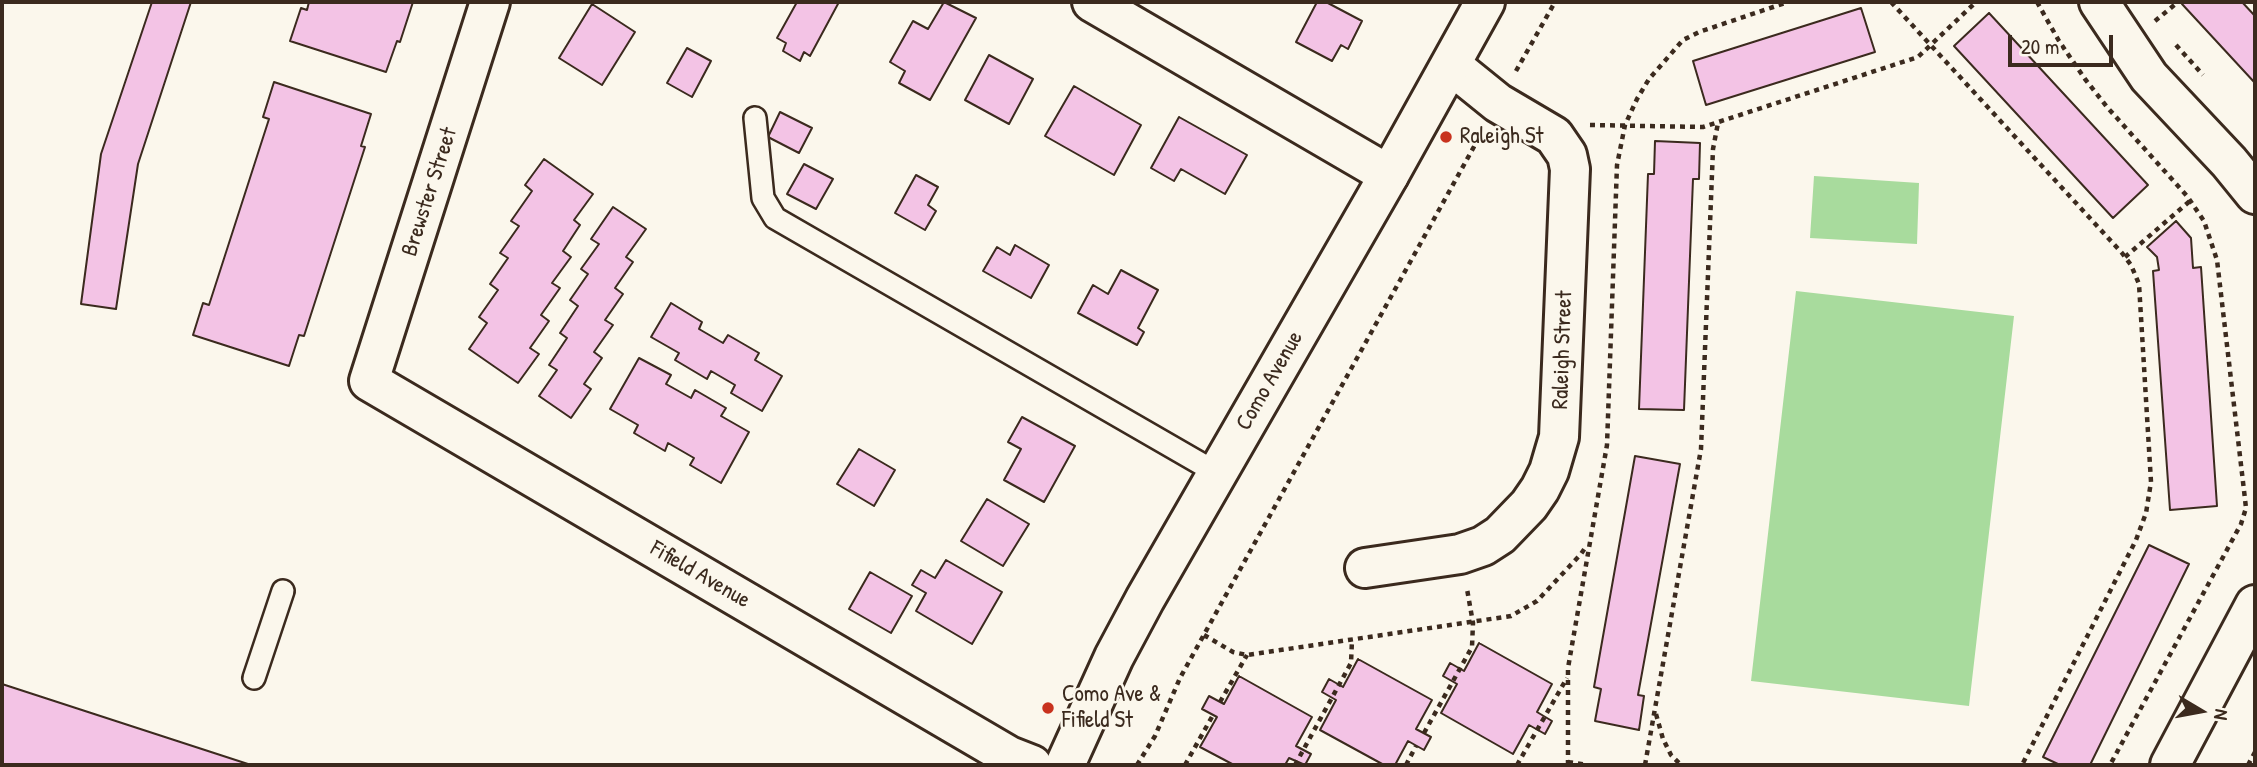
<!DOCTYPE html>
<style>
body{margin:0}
#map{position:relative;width:2257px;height:767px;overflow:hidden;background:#fbf7ec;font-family:"Patrick Hand",sans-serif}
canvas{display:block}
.frame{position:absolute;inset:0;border:4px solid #3b2a1e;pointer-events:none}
.north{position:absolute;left:2166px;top:676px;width:70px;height:70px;-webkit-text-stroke:5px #fbf7ec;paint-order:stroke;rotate:100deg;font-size:19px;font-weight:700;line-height:28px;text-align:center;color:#3b2a1e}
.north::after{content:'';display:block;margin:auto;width:24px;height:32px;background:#3b2a1e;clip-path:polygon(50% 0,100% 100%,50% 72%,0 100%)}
.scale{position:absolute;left:2008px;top:35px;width:105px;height:32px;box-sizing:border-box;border:4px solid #3b2a1e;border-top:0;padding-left:9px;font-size:21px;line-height:24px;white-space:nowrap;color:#3b2a1e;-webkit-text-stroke:5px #fbf7ec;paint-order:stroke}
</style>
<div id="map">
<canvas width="2257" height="767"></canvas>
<div class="frame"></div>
<div class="north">N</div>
<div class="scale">20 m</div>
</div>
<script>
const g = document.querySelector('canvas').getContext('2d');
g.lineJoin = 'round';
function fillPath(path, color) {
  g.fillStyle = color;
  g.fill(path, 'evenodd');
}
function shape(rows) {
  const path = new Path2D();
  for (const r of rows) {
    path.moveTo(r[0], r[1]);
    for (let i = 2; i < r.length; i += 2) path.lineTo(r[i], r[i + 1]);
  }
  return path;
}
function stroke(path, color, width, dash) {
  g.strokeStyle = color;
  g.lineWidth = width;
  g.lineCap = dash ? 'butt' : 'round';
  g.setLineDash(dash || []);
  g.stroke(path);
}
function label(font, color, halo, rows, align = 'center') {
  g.font = font + ' "Patrick Hand",sans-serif';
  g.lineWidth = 5;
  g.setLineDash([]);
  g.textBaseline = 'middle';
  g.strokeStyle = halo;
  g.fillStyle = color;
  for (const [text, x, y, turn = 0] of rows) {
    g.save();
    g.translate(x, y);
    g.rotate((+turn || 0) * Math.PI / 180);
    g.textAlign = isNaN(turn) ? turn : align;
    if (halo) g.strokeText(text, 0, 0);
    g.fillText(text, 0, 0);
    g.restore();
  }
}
fillPath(shape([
 [1814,176,1919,183,1917,244,1810,238],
 [1796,291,2014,316,1969,706,1751,681]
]), '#a8db9d');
const building = shape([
 [152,2,191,2,138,164,116,309,81,304,101,154,152,2],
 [309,2,413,2,400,42,397,41,386,72,290,41,301,8,307,10,309,2],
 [797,2,839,2,810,56,804,52,800,61,783,51,786,43,777,38,797,2],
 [944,2,976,18,930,100,899,83,905,71,890,62,913,21,928,29,944,2],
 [1317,2,1326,2,1362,21,1348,49,1341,45,1332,61,1296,42,1317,2],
 [2185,2,2242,2,2255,16,2255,83,2182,4,2185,2],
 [592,4,635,32,602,85,559,58,592,4],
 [1861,8,1875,52,1706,105,1693,61,1861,8],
 [1989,13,2148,185,2113,218,1954,46,1989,13],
 [687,48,711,61,692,97,667,83,687,48],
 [989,55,1033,79,1009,124,965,100,989,55],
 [274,82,371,114,361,146,365,147,304,336,299,335,289,366,193,335,203,303,209,305,269,119,263,117,274,82],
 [1074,86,1141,125,1114,175,1045,136,1074,86],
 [780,112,812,128,799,153,768,137,780,112],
 [1179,117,1247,155,1225,194,1181,169,1174,181,1151,168,1179,117],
 [1655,141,1700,143,1699,179,1693,179,1684,410,1639,409,1648,174,1654,174,1655,141],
 [544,159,593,194,574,220,580,225,563,251,571,257,552,283,560,288,541,315,549,321,530,348,539,354,518,383,469,349,487,323,479,317,498,290,490,284,508,258,500,253,519,226,511,221,532,191,525,185,544,159],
 [804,164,833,179,816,209,787,194,804,164],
 [916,175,938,187,928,205,936,211,925,230,895,213,916,175],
 [613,207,646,229,626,257,633,262,615,288,623,294,605,320,613,325,594,352,602,358,584,384,591,389,571,418,539,396,557,370,549,365,567,338,560,333,578,306,570,300,588,274,581,269,599,244,591,239,613,207],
 [2176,221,2191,238,2193,268,2201,267,2217,506,2170,510,2153,271,2159,270,2157,257,2147,247,2176,221],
 [1015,245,1049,265,1031,298,983,271,997,247,1010,255,1015,245],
 [1121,270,1158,290,1138,328,1144,332,1137,345,1078,313,1093,285,1108,294,1121,270],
 [671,303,702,322,699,329,723,343,728,335,759,353,755,360,782,376,762,411,731,393,735,385,711,371,707,379,675,360,679,353,651,337,671,303],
 [639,358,671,375,666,384,691,398,695,390,726,408,721,416,749,432,721,483,690,465,694,458,668,443,665,451,634,433,638,425,610,409,639,358],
 [1022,417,1075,446,1044,502,1004,480,1021,449,1008,442,1022,417],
 [859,449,895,470,874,506,837,484,859,449],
 [1635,456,1680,464,1638,695,1644,696,1639,730,1595,721,1601,689,1594,687,1635,456],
 [987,499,1029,524,1003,566,961,541,987,499],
 [2149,545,2189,564,2090,765,2060,765,2043,757,2149,545],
 [946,560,1002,592,972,644,916,611,926,593,912,585,921,570,935,578,946,560],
 [870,572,912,596,891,633,849,609,870,572],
 [1479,643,1552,684,1537,712,1552,721,1545,734,1529,725,1513,754,1441,713,1457,684,1443,676,1450,663,1464,671,1479,643],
 [1358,659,1432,700,1416,729,1431,737,1424,750,1408,741,1395,765,1384,765,1320,730,1336,700,1322,692,1329,679,1343,687,1358,659],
 [1239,676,1312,717,1296,746,1311,754,1305,765,1289,758,1285,765,1234,765,1200,747,1217,717,1202,709,1209,696,1224,704,1239,676],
 [2,684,251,765,2,765,2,684]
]);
fillPath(building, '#f3c3e5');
stroke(building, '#3b2a1e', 2);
const lane = shape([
 [755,118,763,198,775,218,1217,473],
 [254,678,283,591]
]);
const street = shape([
 [490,2,369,381,1009,756,1032,765],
 [1092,2,1389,175],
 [2099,2,2149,77,2229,162,2255,194],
 [1365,568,1460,554,1483,546,1500,535,1529,505,1540,489,1549,471,1559,437,1570,169,1567,155,1554,136,1498,103,1451,65],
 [2170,765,2255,605]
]);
const secondary = shape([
 [1065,765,1114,657,1145,599,1389,175,1485,2]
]);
stroke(lane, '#3b2a1e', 26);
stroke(street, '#3b2a1e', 44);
stroke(secondary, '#3b2a1e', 44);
stroke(shape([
 [1891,2,2122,253,2131,265,2139,284,2151,482,2146,513,2136,540,2022,765],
 [2037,2,2059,41,2085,79,2107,107,2187,196,2204,221,2217,260,2245,499,2246,508,2241,524,2110,765],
 [2155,21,2178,2],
 [2176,45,2203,75],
 [1516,71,1555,2],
 [1590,125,1703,127,1918,57,1976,2],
 [2125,257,2191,200],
 [1204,635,1233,652,1247,655,1511,616,1537,601,1581,554,1587,545],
 [1220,702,1247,655],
 [1656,714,1663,739,1671,755,1681,765],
 [1424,733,1472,647,1473,623,1467,589],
 [1568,762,1587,765],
 [1137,765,1155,736,1180,678,1481,134],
 [1185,765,1213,715],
 [1295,765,1351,663,1352,640],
 [1406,765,1416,746],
 [1517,765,1567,678],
 [1568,765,1568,668,1607,445,1617,165,1625,125,1637,99,1649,79,1683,40,1699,32,1788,2],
 [1645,765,1701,449,1713,149,1718,123],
 [2248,765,2255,752]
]), '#3b2a1e', 4.5, [5, 5]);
stroke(lane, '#fbf7ec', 21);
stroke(street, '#fbf7ec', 38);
stroke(secondary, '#fbf7ec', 38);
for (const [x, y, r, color] of [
 [1446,137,7,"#c8321e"],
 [1048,708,7,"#c8321e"]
]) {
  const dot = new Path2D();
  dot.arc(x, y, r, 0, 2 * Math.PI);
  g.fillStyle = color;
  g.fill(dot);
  stroke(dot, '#fbf7ec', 2.5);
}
label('23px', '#3b2a1e', '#fbf7ec', [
 ["Raleigh St",1460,137],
 ["Como Ave &",1062,695],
 ["Fifield St",1062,721]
], 'left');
label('23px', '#3b2a1e', '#fbf7ec', [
 ["Brewster Street",430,192,-72],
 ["Raleigh Street",1563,350,-88],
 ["Como Avenue",1270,381,-60],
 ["Fifield Avenue",700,575,30]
]);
</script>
